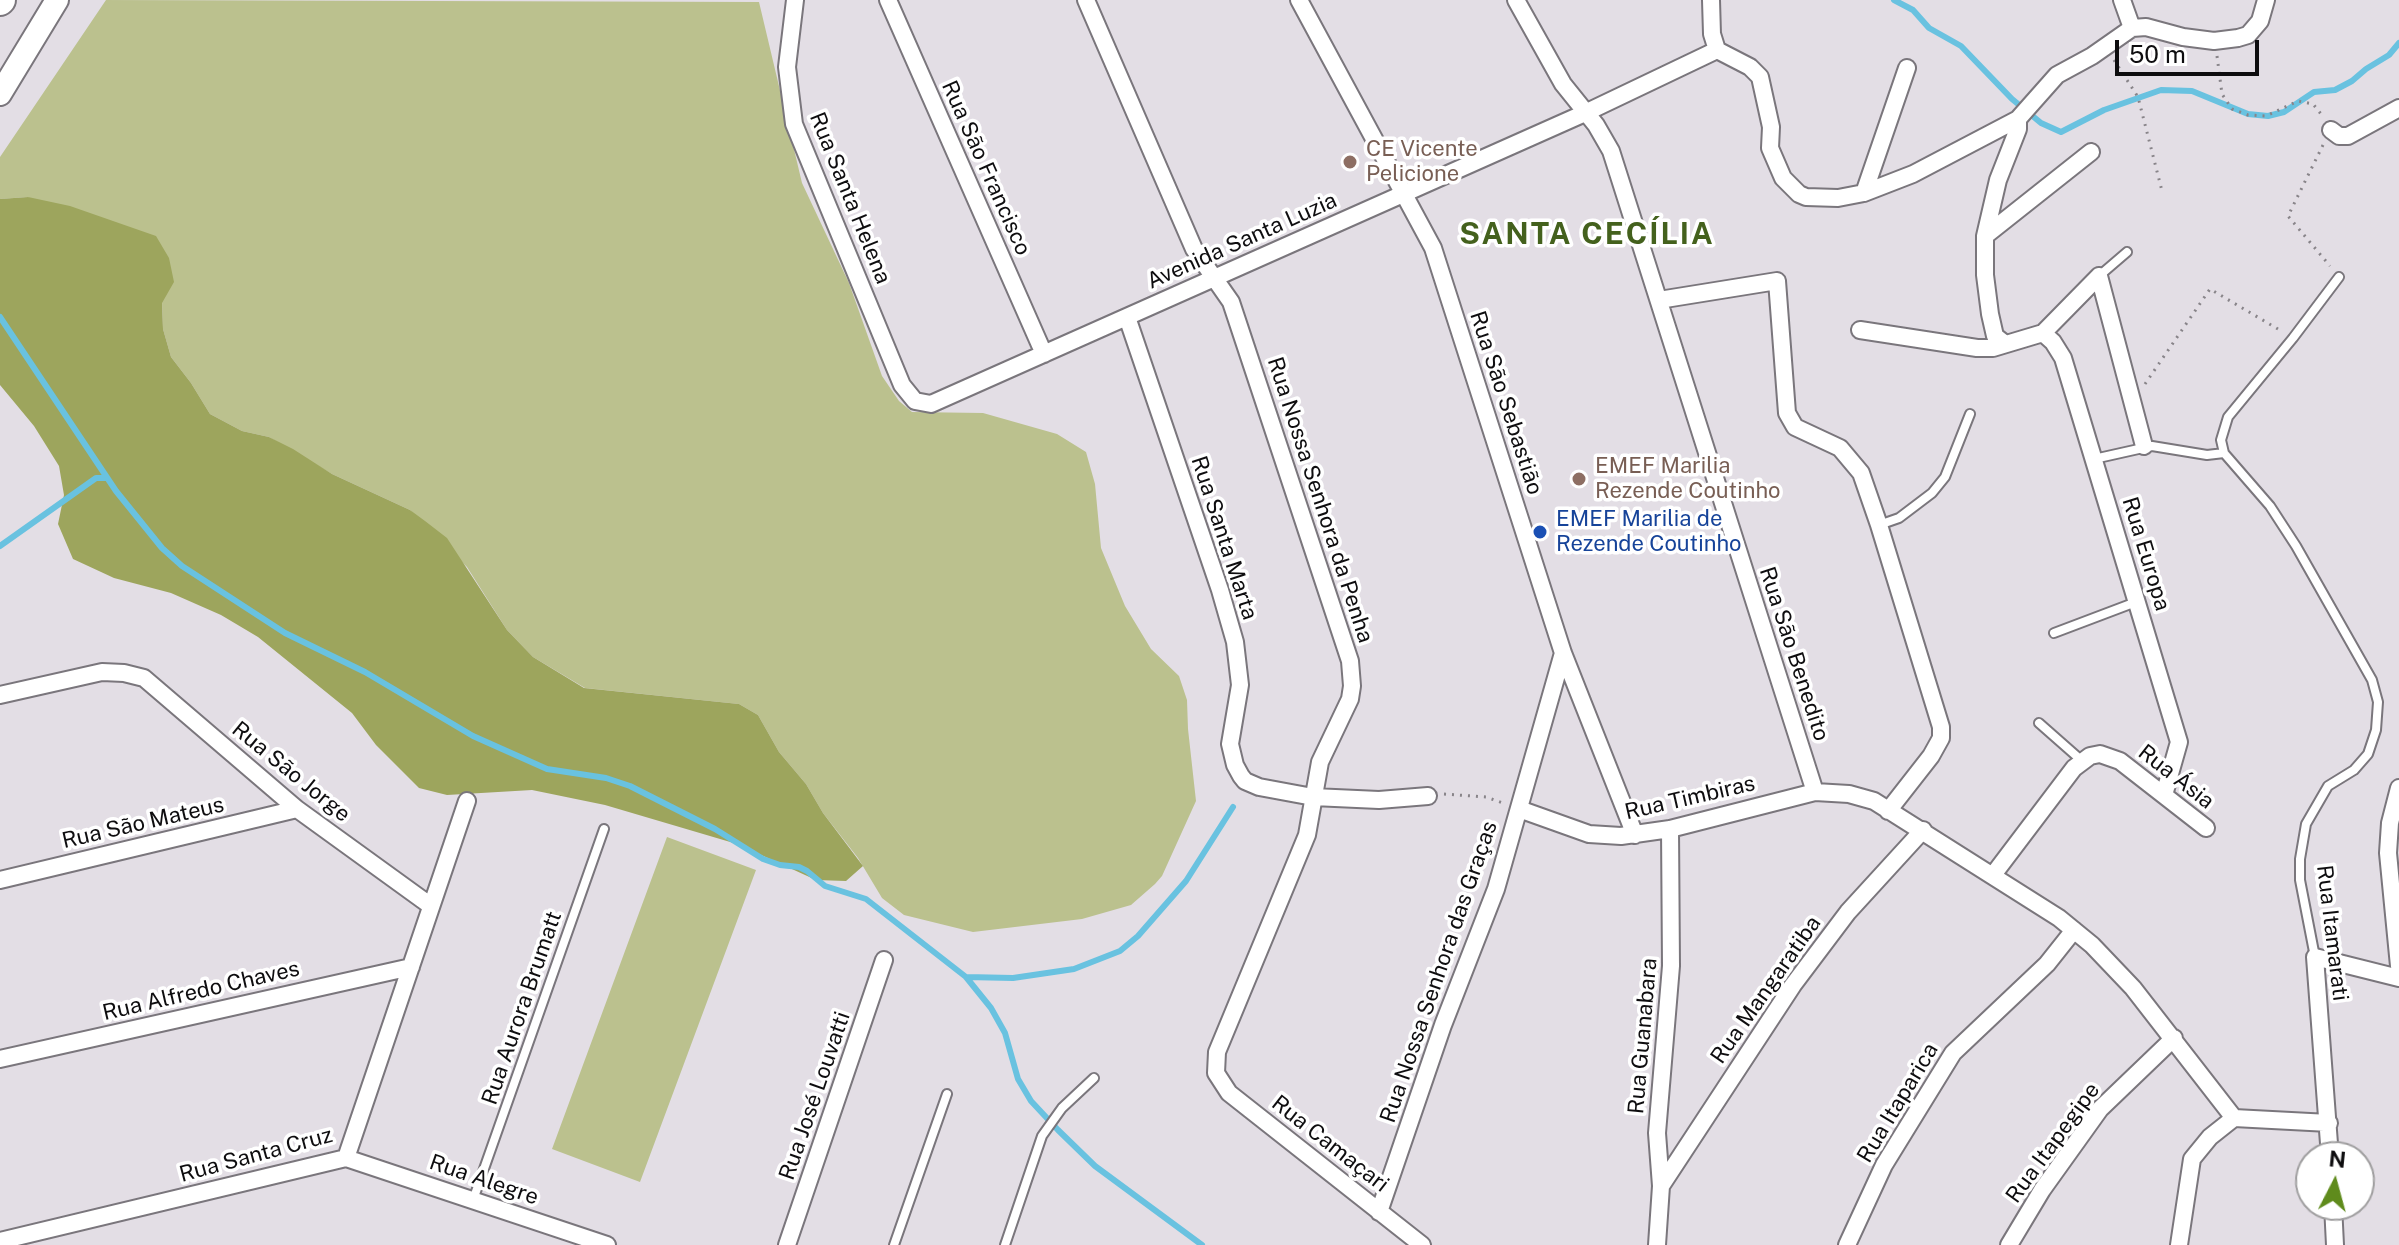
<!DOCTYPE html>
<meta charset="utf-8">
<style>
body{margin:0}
#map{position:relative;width:2399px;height:1245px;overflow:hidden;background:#e3dee5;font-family:"Public Sans",sans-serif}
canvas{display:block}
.north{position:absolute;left:2295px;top:1141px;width:80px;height:80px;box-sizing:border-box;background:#fff;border:2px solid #9f9e9f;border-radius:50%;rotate:6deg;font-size:22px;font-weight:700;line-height:32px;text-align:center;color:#0e0d0f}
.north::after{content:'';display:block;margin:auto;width:28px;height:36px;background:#5f8b1c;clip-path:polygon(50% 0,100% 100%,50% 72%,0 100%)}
.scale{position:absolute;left:2115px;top:40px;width:144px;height:36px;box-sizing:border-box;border:4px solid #0e0d0f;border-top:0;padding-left:10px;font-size:24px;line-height:28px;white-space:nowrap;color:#0e0d0f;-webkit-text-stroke:6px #fff;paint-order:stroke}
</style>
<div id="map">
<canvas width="2399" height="1245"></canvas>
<div class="north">N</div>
<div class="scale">50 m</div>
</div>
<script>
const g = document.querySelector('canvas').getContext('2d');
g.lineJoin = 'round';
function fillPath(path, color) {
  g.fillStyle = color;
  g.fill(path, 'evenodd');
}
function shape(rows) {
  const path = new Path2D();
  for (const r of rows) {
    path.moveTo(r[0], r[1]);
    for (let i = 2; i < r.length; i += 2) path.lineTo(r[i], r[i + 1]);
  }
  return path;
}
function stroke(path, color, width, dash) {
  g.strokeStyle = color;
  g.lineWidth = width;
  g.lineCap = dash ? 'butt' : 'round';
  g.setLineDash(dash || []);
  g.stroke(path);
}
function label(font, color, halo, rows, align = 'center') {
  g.font = font + ' "Public Sans",sans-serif';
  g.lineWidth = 7;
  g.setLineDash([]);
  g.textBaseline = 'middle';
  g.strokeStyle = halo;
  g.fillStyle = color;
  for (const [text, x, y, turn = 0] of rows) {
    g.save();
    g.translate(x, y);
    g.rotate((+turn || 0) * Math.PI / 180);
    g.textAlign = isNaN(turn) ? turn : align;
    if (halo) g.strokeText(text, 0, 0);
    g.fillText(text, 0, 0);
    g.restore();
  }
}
fillPath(shape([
 [106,0,759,2,802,183,849,283,882,376,899,401,912,412,983,413,1057,434,1086,452,1095,484,1101,548,1125,606,1151,649,1179,676,1187,700,1188,729,1196,801,1162,876,1155,884,1131,905,1082,919,973,932,904,915,882,898,858,858,823,813,806,784,779,752,758,715,739,704,585,688,533,657,507,630,467,567,410,510,332,474,269,437,242,431,210,414,191,383,171,357,163,329,162,302,28,197,0,199,0,157],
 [667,837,756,870,640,1182,552,1149]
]), '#bbc18e');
fillPath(shape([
 [28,197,70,206,156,236,169,258,174,282,162,303,163,329,171,357,191,383,210,414,242,431,269,437,293,449,332,474,410,510,425,521,447,538,507,630,533,657,584,688,739,704,758,715,779,752,806,784,823,813,863,866,846,881,816,880,737,844,605,805,532,790,447,795,419,788,376,745,352,713,258,637,221,615,171,593,114,578,73,559,58,524,64,495,59,466,34,426,0,385,0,199]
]), '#9da55d');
stroke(shape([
 [1894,0,1913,10,1929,28,1961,46,2012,99,2041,123,2061,132,2104,110,2161,90,2192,91,2248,114,2268,116,2284,112,2314,92,2335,90,2352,81,2366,69,2389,55,2399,43],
 [0,317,116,491,162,548,182,566,285,633,365,672,473,736,547,769,606,778,630,786,715,829,763,859,780,865,799,867,807,871,825,886,866,899,966,977,991,1008,1005,1033,1018,1079,1031,1101,1058,1130,1095,1166,1202,1245],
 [0,546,96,478,106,478],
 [966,977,1013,978,1074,969,1120,951,1138,936,1186,881,1233,807]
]), '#69c2e0', 6);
const service = shape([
 [2099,276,2127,252],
 [2094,459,2152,446,2207,455,2224,453],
 [1879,525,1899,518,1932,493,1945,477,1970,414],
 [2054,633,2136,602],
 [2039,723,2081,760],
 [2315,957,2300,880,2300,859,2306,824,2328,786,2354,770,2368,754,2376,730,2378,702,2372,680,2296,546,2270,506,2224,453,2221,440,2228,417,2293,338,2339,277],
 [473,1200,604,829],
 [894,1245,947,1094],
 [1005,1245,1042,1136,1062,1108,1094,1078]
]);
const minor = shape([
 [795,0,787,67,794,124,902,385,915,401,931,404,1585,113,1717,50],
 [888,0,1044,354],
 [1086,0,1194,249,1231,302,1350,661,1352,686,1350,699,1320,762,1307,835,1217,1052,1216,1073,1229,1093,1422,1245],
 [1299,0,1433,248,1563,653,1635,835],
 [1516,0,1563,84,1596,125,1611,151,1815,792],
 [1711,0,1712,34,1717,50],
 [2122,0,2132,28],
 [1717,50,1750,67,1760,77,1771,127,1770,148,1783,178,1799,194,1806,197,1838,198,1864,193,1913,174,2018,119,2057,75,2092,56,2132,28,2146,27,2183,37,2214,41,2238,38,2248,35,2260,21,2266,0],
 [2331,130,2339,136,2348,136,2399,108],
 [1864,193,1907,68],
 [1985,236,2091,152],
 [2099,276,2144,446],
 [1659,300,1777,281,1787,413,1795,427,1840,448,1861,473,1879,525,1941,727,1941,738,1931,756,1888,811],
 [1127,317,1220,590,1235,642,1240,685,1230,744,1235,765,1241,776,1245,781,1259,787,1313,797,1379,800,1428,796],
 [1860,330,1977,348,1993,348,2043,333,2099,276],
 [2043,333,2053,342,2063,358,2179,742,2164,795],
 [2004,343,1995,336,1990,314,1985,275,1985,236,1998,180,2018,129,2018,119],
 [0,695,102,672,124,673,144,678,297,809,431,906],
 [2399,788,2390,823,2388,853,2399,966],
 [1519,809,1589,834,1621,836,1670,829,1815,792,1849,794,1874,801,2059,918,2092,945,2133,988,2234,1118],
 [1993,875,2074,768,2090,756,2100,754,2120,761,2206,828],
 [0,880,297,809],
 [0,1059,411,967],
 [2234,1118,2329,1123],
 [2330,1157,2315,957,2399,978],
 [346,1158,467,801],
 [346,1158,607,1245],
 [1661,1186,1793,985,1848,912,1923,830],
 [2333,1205,2335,1245],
 [1379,1212,1443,1025,1496,889,1563,653],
 [0,1241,346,1158],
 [787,1245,884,960],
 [1657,1245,1661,1186,1657,1133,1671,966,1670,829],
 [1847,1245,1884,1165,1953,1053,2047,964,2074,930],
 [2009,1245,2042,1190,2100,1109,2174,1038],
 [2179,1245,2192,1159,2210,1137,2234,1118]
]);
const secondary = shape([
 [0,94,57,0]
]);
const motorway = shape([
 [0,1,1,0]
]);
stroke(service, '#7a767c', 12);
stroke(minor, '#7a767c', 20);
stroke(secondary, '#7a767c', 26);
stroke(motorway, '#7a767c', 32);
stroke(shape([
 [2217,56,2222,94,2232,109,2248,115,2266,116,2298,101,2313,104,2321,114],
 [2114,60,2138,97,2162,191],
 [2323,145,2288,216,2330,266],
 [2145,384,2210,289,2283,332],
 [1444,794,1486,797,1503,803]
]), '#888489', 3, [2, 6]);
stroke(service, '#fff', 8);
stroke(minor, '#fff', 16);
stroke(secondary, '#fff', 22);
stroke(motorway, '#fff', 28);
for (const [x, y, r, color] of [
 [1350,162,8,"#8d6e63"],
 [1579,479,8,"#8d6e63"],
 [1540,532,8,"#1a4fb4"]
]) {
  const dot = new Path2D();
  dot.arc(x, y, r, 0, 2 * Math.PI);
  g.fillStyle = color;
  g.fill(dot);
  stroke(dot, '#fff', 3);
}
label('22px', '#785e54', '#fff', [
 ["CE Vicente",1366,149],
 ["Pelicione",1366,174],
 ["EMEF Marilia",1595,466],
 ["Rezende Coutinho",1595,491]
], 'left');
label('22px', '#0e0d0f', '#fff', [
 ["Rua São Francisco",986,168,66],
 ["Rua Santa Helena",850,198,68],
 ["Avenida Santa Luzia",1242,241,-24],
 ["Rua São Sebastião",1506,403,72],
 ["Rua Nossa Senhora da Penha",1320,500,72],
 ["Rua Santa Marta",1224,538,72],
 ["Rua Europa",2146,554,73],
 ["Rua São Benedito",1794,654,72],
 ["Rua São Jorge",291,772,39],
 ["Rua Ásia",2176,777,38],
 ["Rua Timbiras",1690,798,-13],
 ["Rua São Mateus",143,823,-13],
 ["Rua Itamarati",2332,933,83],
 ["Rua Nossa Senhora das Graças",1439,972,-71],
 ["Rua Mangaratiba",1766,990,-55],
 ["Rua Alfredo Chaves",201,991,-13],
 ["Rua Aurora Brumatt",522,1008,-71],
 ["Rua Guanabara",1643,1036,-85],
 ["Rua José Louvatti",815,1096,-71],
 ["Rua Itaparica",1898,1103,-59],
 ["Rua Itapegipe",2053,1143,-54],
 ["Rua Camaçari",1330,1144,38],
 ["Rua Santa Cruz",256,1155,-15],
 ["Rua Alegre",484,1180,19]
]);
label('22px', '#164399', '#fff', [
 ["EMEF Marilia de",1556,519],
 ["Rezende Coutinho",1556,544]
], 'left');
g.letterSpacing = '2px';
label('bold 30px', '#44611d', '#fff', [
 ["SANTA CECÍLIA",1587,235]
]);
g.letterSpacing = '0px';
</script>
